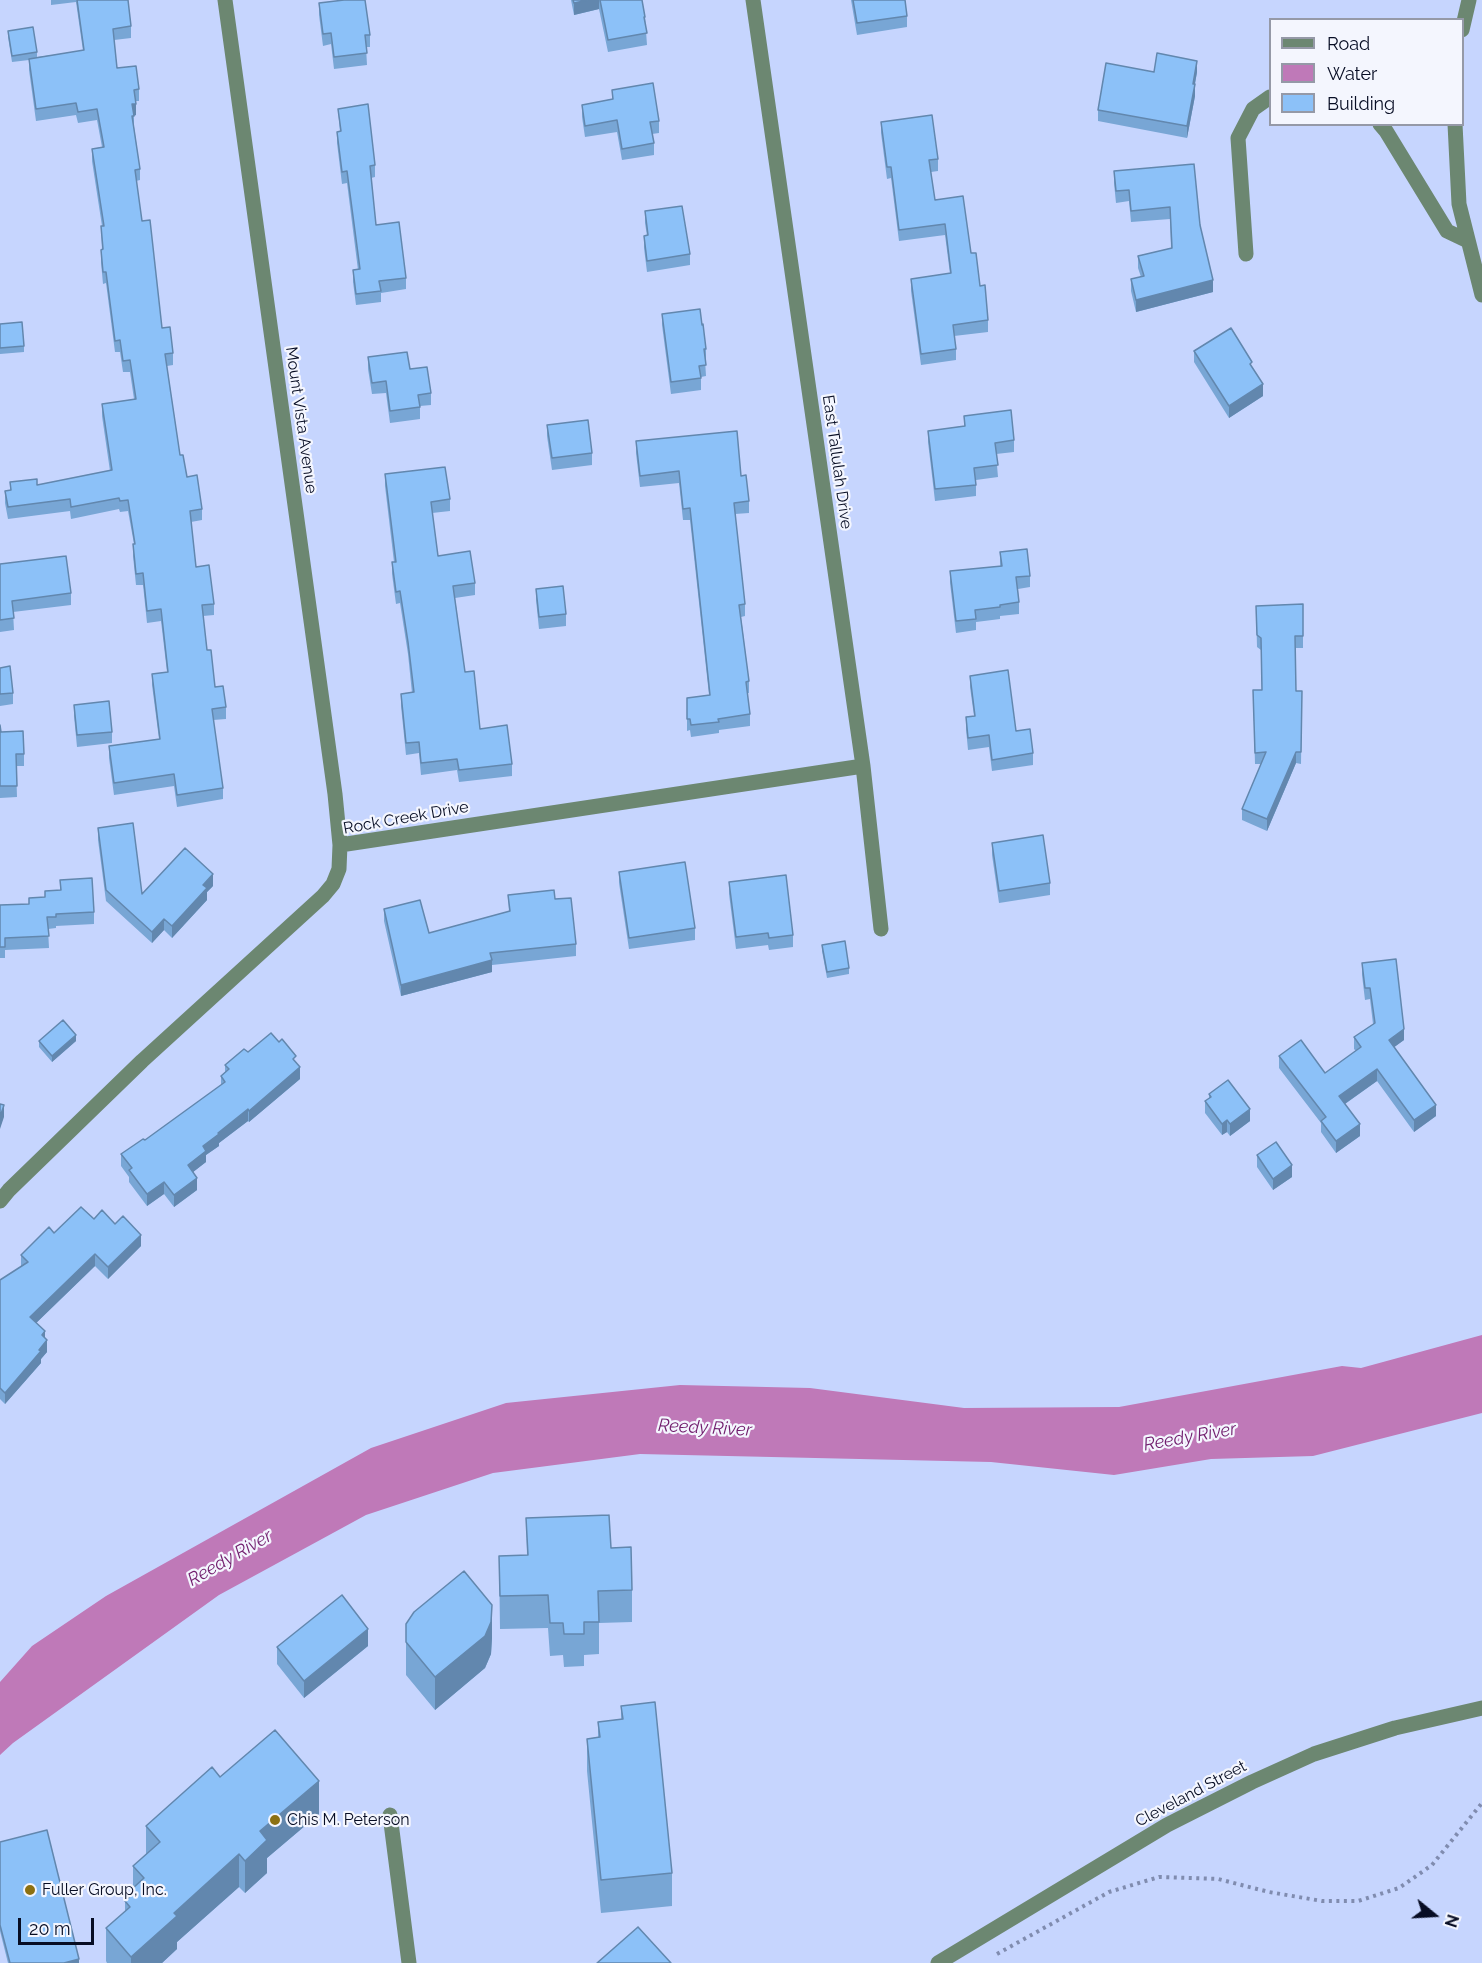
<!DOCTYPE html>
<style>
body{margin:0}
#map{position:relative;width:1482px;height:1963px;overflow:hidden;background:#c6d5fe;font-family:Raleway,sans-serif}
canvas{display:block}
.legend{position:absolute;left:1269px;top:18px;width:195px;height:108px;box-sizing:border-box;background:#f4f6fe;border:2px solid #9599a7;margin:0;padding:8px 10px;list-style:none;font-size:18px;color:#070d24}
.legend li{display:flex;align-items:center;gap:12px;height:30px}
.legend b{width:30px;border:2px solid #9599a7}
.north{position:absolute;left:1404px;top:1885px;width:60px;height:60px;-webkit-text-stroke:4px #f4f6fe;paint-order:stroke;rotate:108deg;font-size:16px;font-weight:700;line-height:24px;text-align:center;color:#070d24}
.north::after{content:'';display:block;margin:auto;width:21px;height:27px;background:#070d24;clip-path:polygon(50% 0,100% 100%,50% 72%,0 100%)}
.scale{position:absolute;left:18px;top:1918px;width:76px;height:27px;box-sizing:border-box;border:3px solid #070d24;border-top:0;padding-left:8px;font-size:18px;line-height:21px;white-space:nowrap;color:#070d24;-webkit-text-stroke:4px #f4f6fe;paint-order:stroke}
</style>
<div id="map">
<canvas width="1482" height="1963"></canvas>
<ul class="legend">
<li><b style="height:8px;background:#6c8771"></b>Road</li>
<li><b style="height:16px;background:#bf79b8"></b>Water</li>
<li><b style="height:16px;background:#8cc1f8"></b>Building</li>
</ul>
<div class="north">N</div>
<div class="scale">20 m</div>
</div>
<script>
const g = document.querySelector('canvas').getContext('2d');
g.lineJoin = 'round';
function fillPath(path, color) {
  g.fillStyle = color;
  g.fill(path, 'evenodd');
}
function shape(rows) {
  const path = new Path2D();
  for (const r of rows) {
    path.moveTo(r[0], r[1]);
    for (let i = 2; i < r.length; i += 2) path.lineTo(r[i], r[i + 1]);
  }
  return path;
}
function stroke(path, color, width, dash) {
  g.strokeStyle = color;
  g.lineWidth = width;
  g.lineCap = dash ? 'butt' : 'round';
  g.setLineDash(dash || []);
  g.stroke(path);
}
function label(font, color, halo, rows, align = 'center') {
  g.font = font + ' Raleway,sans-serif';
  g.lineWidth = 4.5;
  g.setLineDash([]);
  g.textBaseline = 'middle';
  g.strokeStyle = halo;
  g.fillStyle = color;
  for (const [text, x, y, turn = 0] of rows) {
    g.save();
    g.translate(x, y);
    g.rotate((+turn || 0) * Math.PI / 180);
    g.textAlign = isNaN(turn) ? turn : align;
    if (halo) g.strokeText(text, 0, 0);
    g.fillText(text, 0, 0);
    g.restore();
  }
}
fillPath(shape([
 [1482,1335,1482,1413,1313,1456,1211,1459,1114,1475,991,1462,640,1454,493,1473,366,1515,219,1595,13,1743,0,1755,0,1682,32,1646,106,1596,371,1448,506,1403,680,1385,810,1388,964,1408,1119,1407,1342,1366,1361,1368]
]), '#bf79b8');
stroke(shape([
 [997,1954,1109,1892,1159,1877,1218,1879,1269,1892,1322,1901,1358,1901,1399,1888,1432,1865,1482,1803]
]), '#808caf', 4, [3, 4.5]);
stroke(shape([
 [753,0,863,766,881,929],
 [1462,30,1469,0],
 [1380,124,1386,131,1447,231,1468,241],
 [1455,124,1459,204,1482,295],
 [1246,254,1238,138,1253,109,1270,97],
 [340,845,863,766],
 [0,1201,9,1190,142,1061,323,896,333,884,339,869,340,845,335,794,225,0],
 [390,1815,409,1963],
 [938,1963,1167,1825,1252,1782,1314,1754,1395,1728,1482,1708]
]), '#6c8771', 15);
fillPath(shape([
 [51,0,128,0,131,26,131,38,114,40,117,68,139,89,139,101,135,101,136,115,134,116,134,127,140,169,140,180,136,181,142,221,162,328,173,353,173,365,167,366,180,455,187,477,202,509,202,520,191,522,196,567,214,604,214,615,203,616,207,650,215,687,226,707,226,719,213,720,223,788,223,799,177,807,174,786,114,795,109,758,109,746,159,739,152,685,152,674,167,672,161,621,147,623,143,585,136,585,133,556,134,544,128,511,120,512,119,509,71,519,70,511,8,519,5,503,5,491,10,490,10,482,37,485,110,471,102,416,102,404,134,399,130,372,123,372,120,352,115,352,106,283,103,284,101,262,101,250,102,250,101,226,102,226,92,161,92,149,102,147,97,120,78,123,76,115,36,121,29,70,29,60,12,62,8,37,8,31,37,52,37,57,83,51,76,2,51,5],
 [571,0,642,0,645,17,647,45,608,52,599,9,574,15],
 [851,0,905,0,907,16,907,27,857,35],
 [319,3,370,35,370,47,366,47,367,65,334,69,331,44,323,46,319,15],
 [1154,72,1197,72,1195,84,1195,96,1187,138,1098,121,1098,110],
 [612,90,659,121,659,133,652,134,654,143,654,155,622,160,617,132,585,137,582,117,582,105,612,99],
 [338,109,375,165,375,177,371,178,376,225,406,278,406,289,381,293,381,302,356,305,353,282,353,270,358,270,347,183,342,184,337,143,337,132,340,132],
 [881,122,938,159,938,171,931,172,935,200,971,253,988,320,988,332,954,336,956,349,956,360,921,365,911,291,911,279,950,274,945,235,899,241,891,178,887,179,881,133],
 [1114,171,1200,225,1213,292,1136,312,1131,291,1131,279,1141,277,1138,268,1138,256,1171,248,1170,219,1131,222,1129,201,1116,203,1114,183],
 [645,211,690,254,690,265,647,272,644,248,644,236,647,236,645,223],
 [662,314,702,325,706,349,706,360,705,360,706,376,701,377,701,390,671,394,662,325],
 [0,324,24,346,24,352,0,354],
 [1194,351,1252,367,1263,396,1229,418,1194,362],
 [368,357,410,369,431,393,431,405,420,406,420,419,390,423,386,393,372,394,368,369],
 [964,416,1014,440,1014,452,996,454,998,477,976,480,976,496,935,501,928,442,928,431,964,426],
 [547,425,592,453,592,465,552,470,547,436],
 [636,441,741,476,749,501,749,513,735,514,745,604,745,616,741,617,749,681,749,693,747,693,750,714,750,726,719,730,719,733,691,737,690,730,687,731,687,698,709,695,690,520,683,520,679,483,640,487,636,453],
 [385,474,450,499,450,511,432,513,438,556,475,583,475,595,455,598,465,672,480,729,512,764,512,776,459,782,457,770,421,775,419,753,406,755,401,706,401,694,412,693,408,654,400,603,396,604,392,574,392,562,394,562,385,486],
 [1000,552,1030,576,1030,587,1018,589,1019,602,1019,614,1000,616,1000,619,976,622,976,630,956,633,950,583,950,571,1000,566],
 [0,564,71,593,71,605,13,612,14,630,0,632],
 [536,589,566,614,566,626,539,629,536,600],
 [1303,604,1303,648,1295,648,1296,691,1302,691,1301,764,1296,763,1267,831,1242,820,1242,809,1261,764,1255,764,1253,690,1262,690,1261,650,1257,647,1256,606],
 [0,668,13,693,13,704,0,706],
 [970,676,1016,731,1033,753,1033,765,992,771,989,747,968,750,966,729,966,717,974,716,970,687],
 [74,705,112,732,112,743,77,747,74,716],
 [0,725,1,732,24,754,24,766,16,766,17,797,0,798],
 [98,828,142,894,213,886,207,892,207,900,172,938,164,930,152,943,106,901,98,840],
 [992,843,1050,883,1050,895,999,903,992,855],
 [619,872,695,928,695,940,629,949,619,883],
 [60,880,94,912,94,924,56,926,56,928,48,929,49,948,5,950,5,958,0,958,0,905,29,904,45,897,60,890],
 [729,882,793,935,793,947,769,950,768,945,736,949,729,894],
 [508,895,555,899,576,944,576,956,492,965,492,972,401,996,384,921,384,909,429,933,509,912],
 [822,945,849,968,849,974,827,978,822,951],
 [1362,963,1404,1040,1394,1047,1436,1116,1414,1132,1377,1081,1345,1104,1360,1136,1336,1153,1321,1132,1321,1123,1279,1068,1279,1056,1325,1073,1356,1051,1354,1049,1354,1037,1373,1024,1370,999,1365,1000,1362,975],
 [39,1041,76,1041,52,1062,39,1047],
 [248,1052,296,1062,300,1079,249,1122,248,1121,219,1143,219,1146,206,1155,206,1162,193,1172,197,1190,174,1207,164,1194,147,1206,129,1182,129,1177,121,1166,121,1154,145,1140,221,1085,221,1076,225,1072,225,1065],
 [1209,1094,1250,1121,1230,1136,1227,1132,1222,1135,1205,1113,1205,1101,1209,1099],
 [1257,1155,1292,1177,1273,1190,1257,1167],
 [94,1219,115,1224,141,1246,108,1279,95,1266,36,1323,45,1339,47,1352,41,1359,41,1363,5,1404,0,1399,0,1280,21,1267,21,1255,54,1233],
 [526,1518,611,1548,632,1590,632,1622,599,1623,599,1654,584,1655,584,1666,564,1667,563,1655,550,1656,548,1628,500,1629,499,1556,527,1555],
 [406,1624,492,1638,491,1654,485,1668,435,1710,406,1675],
 [368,1646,304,1698,277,1664,277,1647],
 [621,1706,672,1873,672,1906,601,1913,587,1771,587,1739,598,1737,598,1722,621,1719],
 [220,1777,319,1814,267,1858,267,1873,245,1893,239,1887,177,1942,177,1949,162,1963,107,1963,106,1961,106,1928,125,1912,125,1901,132,1895,132,1889,133,1888,133,1866,146,1855,146,1826],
 [0,1842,79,1963,8,1963,0,1931]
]), '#78a6d5');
fillPath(shape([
 [588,0,599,0,599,9,574,15,574,3],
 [1197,61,1197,72,1193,94,1195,84,1195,96,1187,138,1187,126],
 [132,104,136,104,136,115,132,116],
 [1213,280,1213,292,1136,312,1136,300],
 [1263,384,1263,396,1229,418,1229,406],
 [1296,752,1296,763,1267,831,1267,819],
 [213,874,213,886,207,892,207,900,172,938,172,926,203,885],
 [164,919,164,930,152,943,152,932],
 [492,960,492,972,401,996,401,985],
 [1404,1029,1404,1040,1389,1051,1389,1040],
 [76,1035,76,1041,52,1062,52,1056],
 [300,1067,300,1079,249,1122,249,1111],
 [1377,1069,1377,1081,1339,1108,1339,1096],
 [4,1105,4,1117,0,1129,0,1117],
 [1436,1105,1436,1116,1414,1132,1414,1120],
 [248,1109,248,1121,219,1143,219,1146,206,1155,206,1162,188,1176,188,1165,203,1146,218,1133],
 [1250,1109,1250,1121,1230,1136,1230,1124],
 [1227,1120,1227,1132,1222,1135,1222,1124],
 [1360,1124,1360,1136,1336,1153,1336,1141],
 [1292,1165,1292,1177,1273,1190,1273,1179],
 [197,1178,197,1190,174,1207,174,1195],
 [164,1182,164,1194,147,1206,147,1194],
 [141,1235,141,1246,108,1279,108,1267],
 [95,1254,95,1266,30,1329,30,1317],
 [45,1331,45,1342,47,1340,47,1352,41,1359,41,1363,5,1404,5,1393,39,1350,42,1335],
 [492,1605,492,1638,491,1654,485,1668,435,1710,435,1677],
 [368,1629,368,1646,304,1698,304,1681],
 [319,1781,319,1814,267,1858,267,1873,245,1893,245,1861,260,1831],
 [239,1854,239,1887,177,1942,177,1949,162,1963,131,1963,131,1957,174,1913],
 [79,1959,79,1963,64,1963]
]), '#6287ae');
const building = shape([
 [77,0,128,0,131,26,113,29,117,68,136,66,139,89,134,90,136,104,132,104,134,116,132,116,140,169,135,170,142,221,150,220,162,328,170,327,173,353,165,354,180,455,183,455,187,477,197,475,202,509,190,511,196,567,209,565,214,604,202,605,207,650,211,650,215,687,223,686,226,707,212,709,223,788,177,795,174,774,114,783,109,746,160,739,152,674,168,672,161,609,147,611,143,573,136,574,133,544,135,544,128,500,120,501,119,498,71,507,70,499,8,507,5,491,11,490,10,482,37,479,37,485,112,470,102,404,136,399,130,360,123,361,120,340,115,341,106,272,103,272,101,250,103,249,101,226,104,226,92,149,104,147,97,109,78,112,76,103,36,109,29,59,84,50,77,0],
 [344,0,365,0,370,35,365,35,367,53,334,57,331,33,323,34,319,3,344,0],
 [573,0,588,0,574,3,573,0],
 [600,0,642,0,645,17,644,17,647,33,608,40,600,0],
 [853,0,905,0,907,16,857,23,853,0],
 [33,27,37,52,12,56,8,31,33,27],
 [1157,53,1197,61,1193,84,1195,84,1187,126,1098,110,1106,63,1154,72,1157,53],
 [653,83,659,121,650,122,654,143,622,149,617,120,585,126,582,105,613,99,612,90,653,83],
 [368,104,375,165,370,166,376,225,399,222,406,278,379,281,381,291,356,294,353,270,360,269,347,171,342,172,337,132,341,131,338,109,368,104],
 [932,115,938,159,929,160,935,200,963,196,971,253,976,253,980,286,985,285,988,320,953,325,956,349,921,354,911,279,951,273,945,224,899,230,891,167,887,167,881,122,932,115],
 [1194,164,1200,225,1213,280,1136,300,1131,279,1144,276,1138,256,1172,248,1170,207,1131,211,1129,190,1116,191,1114,171,1194,164],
 [682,206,690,254,647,261,644,236,648,235,645,211,682,206],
 [700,309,702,325,703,324,706,349,704,349,706,365,699,366,701,378,671,382,662,314,700,309],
 [22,322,24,346,0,348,0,324,22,322],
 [1231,328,1252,362,1250,364,1263,384,1229,406,1194,351,1231,328],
 [407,352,410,369,427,367,431,393,418,395,420,407,390,411,386,381,372,383,368,357,407,352],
 [1011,410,1014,440,995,443,998,465,974,468,976,485,935,489,928,431,965,426,964,416,1011,410],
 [588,420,592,453,552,458,547,425,588,420],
 [737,431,741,476,746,475,749,501,734,503,745,604,739,605,749,681,746,682,750,714,718,719,719,722,691,725,690,719,687,719,687,698,710,695,690,508,683,509,679,471,640,476,636,441,737,431],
 [445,467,450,499,431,502,438,556,470,551,475,583,453,586,465,672,474,671,480,729,507,725,512,764,459,770,457,759,421,763,419,742,406,743,401,694,414,692,408,642,400,591,396,592,392,562,396,562,385,474,445,467],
 [1027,549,1030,576,1016,577,1019,602,1000,605,1000,607,975,610,976,619,956,621,950,571,1002,566,1000,552,1027,549],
 [66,556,71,593,12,601,14,618,0,620,0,564,66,556],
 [563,586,566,614,539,617,536,589,563,586],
 [1303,604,1303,636,1295,636,1296,691,1302,691,1301,752,1296,752,1267,819,1242,809,1266,752,1255,753,1253,690,1262,690,1261,638,1257,635,1256,606,1303,604],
 [10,666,13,693,0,694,0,668,10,666],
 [1008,670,1016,731,1030,729,1033,753,992,760,989,735,968,738,966,717,975,716,970,676,1008,670],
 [109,701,112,732,77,735,74,705,109,701],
 [0,725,1,732,23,731,24,754,16,754,17,786,0,786,0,725],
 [133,823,142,894,185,848,213,874,203,885,207,888,172,926,164,919,152,932,106,890,98,828,133,823],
 [1043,835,1050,883,999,891,992,843,1043,835],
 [685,862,695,928,629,938,619,872,685,862],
 [786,875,793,935,769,938,768,933,736,937,729,882,786,875],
 [92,878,94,912,56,914,56,917,47,917,49,936,5,938,5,947,0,947,0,905,29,904,29,898,45,897,45,891,61,890,60,880,92,878],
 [554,890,555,899,571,898,576,944,490,953,492,960,401,985,384,909,420,900,429,933,510,911,508,895,554,890],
 [845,941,849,968,827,972,822,945,845,941],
 [1396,959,1404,1029,1389,1040,1436,1105,1414,1120,1377,1069,1339,1096,1360,1124,1336,1141,1321,1121,1326,1117,1279,1056,1301,1040,1325,1073,1361,1047,1354,1037,1375,1023,1370,988,1365,988,1362,963,1396,959],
 [63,1020,76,1035,52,1056,39,1041,63,1020],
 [271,1033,279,1042,282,1039,296,1056,293,1059,300,1067,249,1111,248,1109,218,1133,219,1134,203,1146,206,1151,188,1165,197,1178,174,1195,164,1182,147,1194,129,1170,132,1168,121,1154,143,1139,145,1140,225,1082,221,1076,229,1069,225,1065,244,1049,248,1052,271,1033],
 [1228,1080,1250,1109,1230,1124,1227,1120,1222,1124,1205,1101,1211,1097,1209,1094,1228,1080],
 [0,1104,4,1105,0,1117,0,1104],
 [1276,1142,1292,1165,1273,1179,1257,1155,1276,1142],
 [81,1207,94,1219,102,1210,115,1224,123,1216,141,1235,108,1267,95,1254,30,1317,45,1331,42,1335,47,1340,39,1350,41,1351,5,1393,0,1388,0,1280,28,1262,21,1255,49,1227,54,1233,81,1207],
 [609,1515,611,1548,631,1547,632,1590,598,1591,599,1622,584,1622,584,1634,564,1634,563,1623,550,1623,548,1595,500,1596,499,1556,528,1555,526,1518,609,1515],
 [464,1571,492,1605,491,1622,485,1636,435,1677,406,1642,406,1624,414,1612,464,1571],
 [342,1595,368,1629,304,1681,277,1647,342,1595],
 [655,1702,672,1873,601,1880,587,1739,600,1737,598,1722,623,1719,621,1706,655,1702],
 [275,1730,319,1781,260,1831,267,1840,245,1861,239,1854,174,1913,177,1916,131,1957,106,1928,130,1907,125,1901,135,1892,132,1889,144,1878,133,1866,160,1842,146,1826,212,1767,220,1777,275,1730],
 [47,1830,79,1959,64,1963,10,1963,0,1925,0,1842,47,1830],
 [638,1927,671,1963,597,1963,638,1927]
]);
fillPath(building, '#8cc1f8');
stroke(building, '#6287ae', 1.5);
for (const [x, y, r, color] of [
 [275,1820,6,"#8c7012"],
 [30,1890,6,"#8c7012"]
]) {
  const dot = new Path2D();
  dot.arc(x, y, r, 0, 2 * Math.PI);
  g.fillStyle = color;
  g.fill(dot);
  stroke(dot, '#f4f6fe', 2);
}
label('16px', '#070d24', '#f4f6fe', [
 ["Mount Vista Avenue",301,420,82],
 ["East Tallulah Drive",837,462,82],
 ["Rock Creek Drive",406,818,-10],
 ["Cleveland Street",1191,1794,-28]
]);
label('16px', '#070d24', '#f4f6fe', [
 ["Chis M. Peterson",287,1820],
 ["Fuller Group, Inc.",42,1890]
], 'left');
label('italic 18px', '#701c6c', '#f4f6fe', [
 ["Reedy River",705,1428,3],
 ["Reedy River",1190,1437,-10],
 ["Reedy River",230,1558,-30]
]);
</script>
